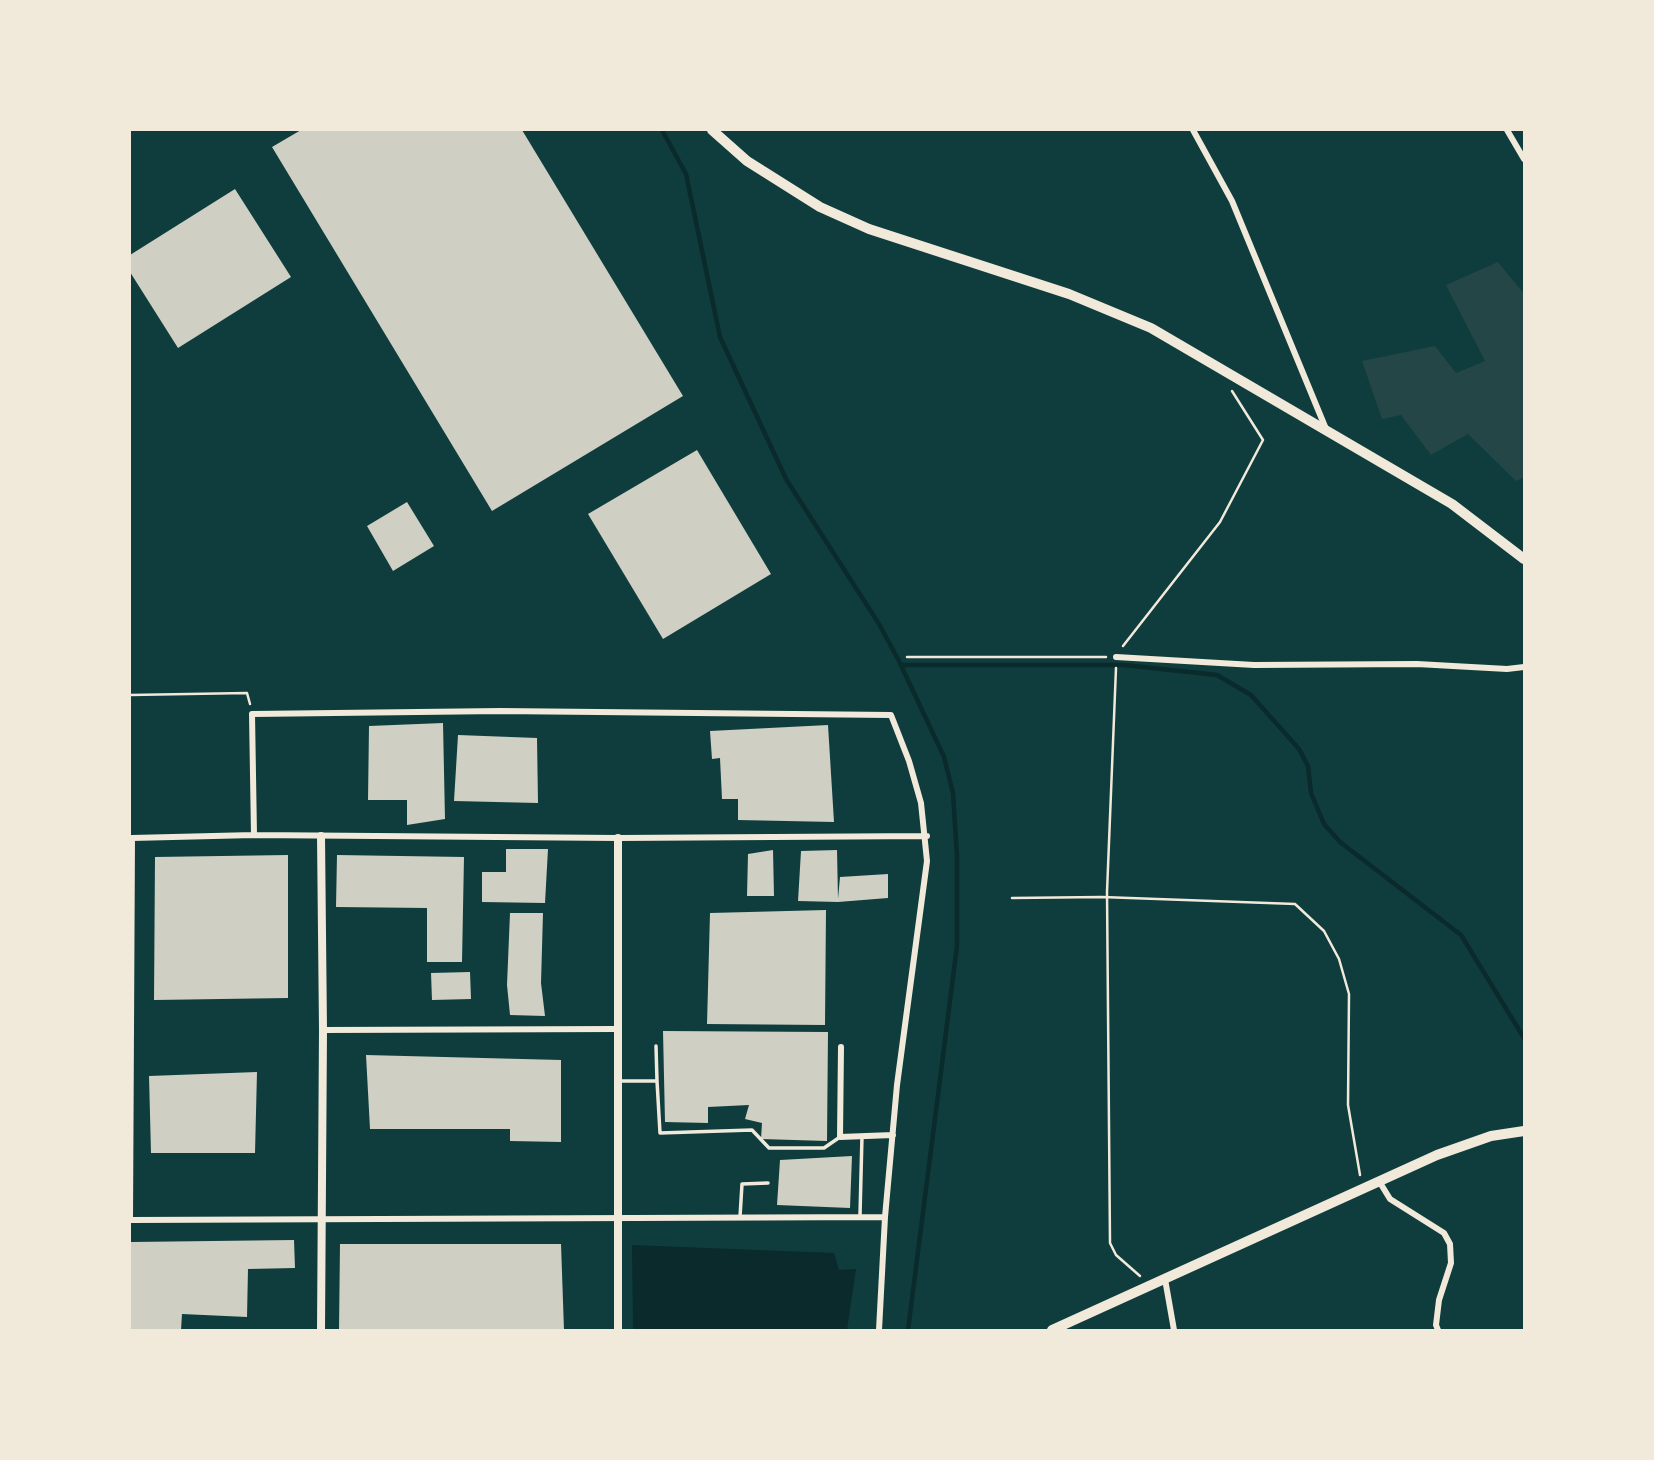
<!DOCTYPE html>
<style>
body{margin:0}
#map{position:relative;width:1654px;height:1460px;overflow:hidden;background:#0f3d3e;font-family:Arial,sans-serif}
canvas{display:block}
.frame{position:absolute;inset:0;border:131px solid #f1e9da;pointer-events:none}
</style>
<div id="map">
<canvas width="1654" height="1460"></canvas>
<div class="frame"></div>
</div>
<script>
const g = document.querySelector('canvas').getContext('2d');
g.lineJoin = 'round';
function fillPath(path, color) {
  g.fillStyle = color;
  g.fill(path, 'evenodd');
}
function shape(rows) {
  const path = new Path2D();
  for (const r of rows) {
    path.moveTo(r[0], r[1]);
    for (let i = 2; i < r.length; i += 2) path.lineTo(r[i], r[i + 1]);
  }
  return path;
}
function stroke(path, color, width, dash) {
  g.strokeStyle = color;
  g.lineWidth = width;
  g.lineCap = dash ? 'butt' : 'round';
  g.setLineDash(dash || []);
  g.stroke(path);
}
fillPath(shape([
 [1498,262,1524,294,1524,477,1516,481,1468,434,1431,455,1401,415,1382,419,1362,361,1435,346,1456,373,1485,361,1446,285]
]), '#244646');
fillPath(shape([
 [632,1245,834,1253,839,1270,856,1269,847,1330,633,1330]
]), '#0a2a2b');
stroke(shape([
 [662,130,686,174,720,337,786,479,879,624,899,661,944,757,953,793,957,856,957,946,908,1330],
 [901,665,1124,665,1217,675,1251,695,1299,749,1308,766,1311,793,1324,824,1340,842,1461,935,1524,1038]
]), '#0a2a2b', 4.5);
fillPath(shape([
 [301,130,522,130,683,396,492,511,272,147],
 [235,189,291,277,178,348,130,272,130,255],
 [697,450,771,574,663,639,588,514],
 [407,502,434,546,393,571,367,526],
 [443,723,445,819,407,825,407,800,368,800,369,726],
 [828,725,834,822,738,820,738,799,722,799,720,758,712,759,710,731],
 [458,735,537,738,538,803,454,801],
 [506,849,548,849,545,903,482,902,482,872,506,872],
 [773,850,774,896,747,896,748,854],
 [837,850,838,899,840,877,888,874,888,898,838,902,798,901,801,851],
 [288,855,288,998,154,1000,155,857],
 [337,855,464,857,462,962,427,962,427,908,336,907],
 [826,910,825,1025,707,1024,710,913],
 [510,913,543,913,541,983,545,1016,510,1015,507,985],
 [470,972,471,999,432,1000,431,973],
 [663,1031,828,1032,827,1141,761,1139,762,1123,745,1119,749,1105,708,1107,708,1123,665,1122],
 [366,1055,561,1060,561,1142,510,1141,510,1129,370,1129],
 [257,1072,255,1153,151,1153,149,1076],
 [852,1156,850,1208,777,1205,780,1160],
 [294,1240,295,1268,248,1269,247,1317,182,1314,181,1330,131,1330,131,1242],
 [340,1244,561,1244,564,1330,339,1330]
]), '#cfcfc3');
stroke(shape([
 [1123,646,1220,522,1263,440,1232,391],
 [907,657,1106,657],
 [1116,668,1107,892,1110,1243,1116,1255,1140,1276],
 [130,695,247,693,250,704],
 [1012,898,1102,897,1295,904,1324,931,1339,959,1349,994,1348,1105,1360,1175]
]), '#f1e9da', 2.5);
stroke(shape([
 [656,1046,657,1081],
 [618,1081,657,1081,660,1133,752,1130,769,1148,824,1148,840,1137],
 [860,1215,862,1136],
 [740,1217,742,1184,768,1183]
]), '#f1e9da', 3.5);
stroke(shape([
 [1193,130,1232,201,1326,429],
 [1507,130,1524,159],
 [1116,657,1254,665,1417,664,1507,669,1524,667],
 [323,1030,617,1029],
 [841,1047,840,1137,893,1135],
 [1379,1181,1390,1199,1444,1233,1450,1244,1451,1263,1439,1300,1436,1325,1438,1330],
 [130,1220,885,1217,897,1085,927,861,921,803,909,761,891,715,500,711,252,714,254,835],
 [130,1220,132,838,254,835,618,838,927,836],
 [1165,1279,1174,1330],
 [879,1330,885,1217]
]), '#f1e9da', 6);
stroke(shape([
 [618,838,618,1330],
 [321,1330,323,1030,321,836]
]), '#f1e9da', 8);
stroke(shape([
 [712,130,747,161,820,207,869,229,1069,294,1151,328,1452,504,1524,559],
 [1052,1330,1437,1155,1491,1136,1524,1131]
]), '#f1e9da', 10);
</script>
